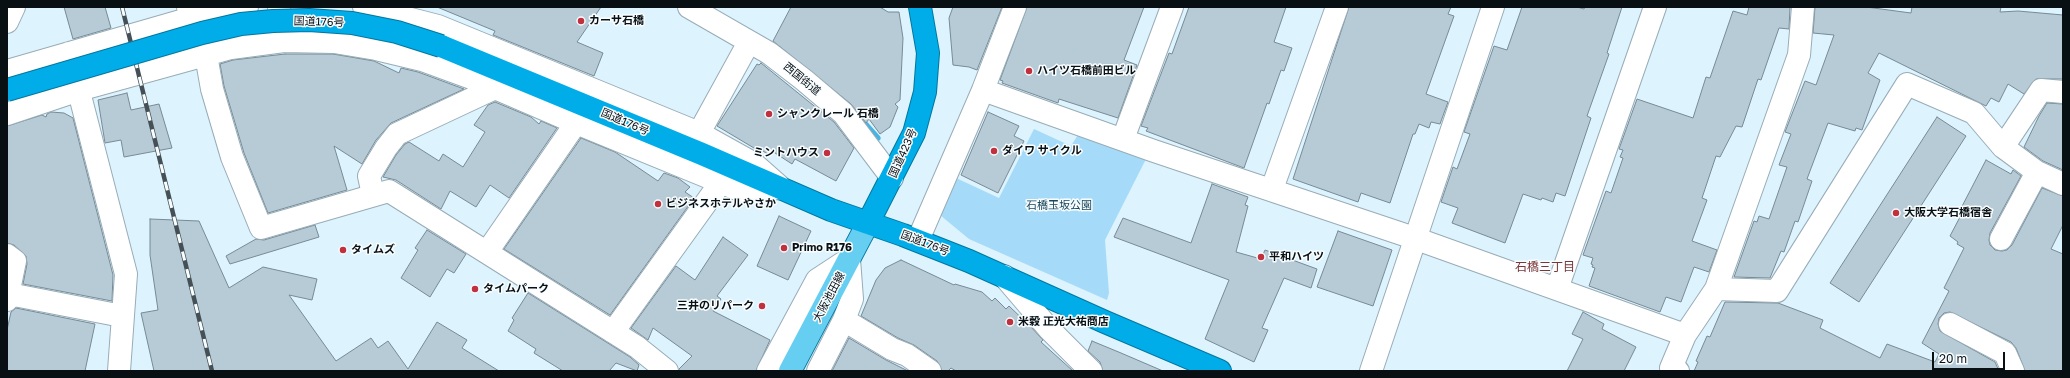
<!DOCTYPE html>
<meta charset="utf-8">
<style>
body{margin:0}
#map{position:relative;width:2070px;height:378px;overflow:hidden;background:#ddf3fe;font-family:"Golos Text",sans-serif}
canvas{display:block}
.frame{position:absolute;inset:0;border:8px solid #091014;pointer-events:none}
.scale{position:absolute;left:1932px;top:352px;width:73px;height:18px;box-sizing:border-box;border:2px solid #091014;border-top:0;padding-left:5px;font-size:12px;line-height:14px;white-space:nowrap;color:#091014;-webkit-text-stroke:3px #f8fdff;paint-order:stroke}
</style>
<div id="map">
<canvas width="2070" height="378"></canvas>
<div class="frame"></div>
<div class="scale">20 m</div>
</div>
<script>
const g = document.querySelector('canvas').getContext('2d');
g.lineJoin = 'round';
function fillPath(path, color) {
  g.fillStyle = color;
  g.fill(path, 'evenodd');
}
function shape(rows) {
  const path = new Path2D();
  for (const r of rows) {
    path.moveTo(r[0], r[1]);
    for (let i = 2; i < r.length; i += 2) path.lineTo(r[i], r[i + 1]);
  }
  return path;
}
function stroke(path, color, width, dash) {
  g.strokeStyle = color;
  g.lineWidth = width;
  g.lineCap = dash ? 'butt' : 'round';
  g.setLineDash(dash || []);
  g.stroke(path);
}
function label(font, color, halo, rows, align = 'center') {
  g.font = font + ' "Golos Text","Noto Sans JP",sans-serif';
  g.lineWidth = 3;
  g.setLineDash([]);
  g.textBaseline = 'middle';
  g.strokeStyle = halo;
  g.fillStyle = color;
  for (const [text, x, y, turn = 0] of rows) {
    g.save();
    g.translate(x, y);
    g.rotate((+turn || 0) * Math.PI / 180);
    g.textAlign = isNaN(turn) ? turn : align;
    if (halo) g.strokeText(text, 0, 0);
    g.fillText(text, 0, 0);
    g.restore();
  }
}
fillPath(shape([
 [1034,129,1071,146,1079,133,1146,159,1105,240,1109,293,1107,300,969,239,940,215,956,178,999,198]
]), '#a5dbf8');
stroke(shape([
 [860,119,877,138]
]), '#45b3e4', 7);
const building = shape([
 [64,7,105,7,111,28,73,39,64,7],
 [437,7,601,7,577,42,603,53,594,76,493,35,495,31,437,7],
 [791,7,880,7,888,12,899,12,903,38,900,100,895,104,898,107,890,127,880,134,869,119,866,123,851,104,773,41,791,7],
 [953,7,1002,7,977,70,969,67,953,65,949,18,953,7],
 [1027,7,1144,7,1124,60,1137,65,1118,118,1059,99,1058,103,1002,83,1003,81,1000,80,1027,7],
 [1189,7,1286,7,1274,42,1292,48,1284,71,1281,70,1269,104,1267,103,1244,168,1146,131,1148,128,1141,126,1169,53,1172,54,1189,7],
 [1349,7,1451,7,1448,14,1454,16,1426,94,1448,102,1440,124,1431,122,1429,128,1419,124,1415,134,1413,134,1390,203,1361,193,1358,202,1293,179,1349,7],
 [1522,7,1577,7,1584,9,1585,7,1622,7,1607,53,1609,54,1587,116,1591,118,1565,196,1556,193,1553,202,1542,198,1541,200,1523,194,1505,243,1452,223,1458,208,1441,202,1453,167,1457,169,1470,134,1464,132,1494,46,1507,50,1522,7],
 [1749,7,1790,7,1789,29,1779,28,1761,80,1758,79,1742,127,1736,126,1720,157,1716,156,1702,198,1707,200,1692,241,1717,250,1709,272,1694,267,1681,302,1666,297,1660,312,1589,286,1595,268,1592,267,1593,265,1591,264,1593,258,1583,255,1606,191,1611,193,1623,158,1620,157,1623,150,1619,149,1637,99,1693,118,1706,77,1710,78,1733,11,1747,15,1749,7],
 [1815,7,1866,7,1911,13,1912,7,2001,7,2000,12,2018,11,2063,15,2063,79,2036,79,2024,94,2008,84,1999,102,1991,98,1986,106,1879,53,1868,73,1880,80,1862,130,1856,128,1855,131,1828,123,1807,179,1812,181,1798,222,1795,221,1784,252,1781,251,1770,278,1734,277,1754,221,1757,222,1759,216,1769,219,1787,167,1779,165,1791,134,1785,132,1790,119,1805,81,1816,85,1834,35,1813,33,1815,7],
 [285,54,333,54,374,61,399,73,401,68,418,72,464,89,391,123,376,140,362,164,334,146,347,190,268,213,244,153,224,86,220,64,233,60,285,54],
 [761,63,834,122,854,148,836,181,795,159,792,164,772,151,769,155,760,149,759,151,717,126,757,64,759,65,761,63],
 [127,93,131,110,159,104,172,148,124,157,121,140,105,143,98,100,127,93],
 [495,102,531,117,539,124,541,121,557,128,509,198,490,185,476,207,450,191,441,209,396,180,383,177,396,155,405,144,409,142,439,161,443,154,463,167,485,132,474,125,488,105,495,102],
 [2047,103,2063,104,2063,170,2043,161,2024,147,2039,116,2047,103],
 [51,112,64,113,73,118,113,275,112,301,23,284,27,264,26,256,14,245,7,243,7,126,42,115,46,117,47,114,51,112],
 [988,112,1019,126,1014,136,1024,141,998,193,961,175,988,112],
 [1937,117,1966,136,1859,302,1830,283,1937,117],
 [581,138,615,152,658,181,664,173,678,178,690,187,685,192,694,198,610,315,504,249,581,138],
 [1986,160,2011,174,2013,170,2021,176,1990,233,1989,240,1990,245,1995,250,2002,251,2007,250,2012,245,2042,188,2063,196,2063,225,2051,249,2063,254,2063,371,2025,371,2016,348,2011,342,1950,312,1944,313,1939,318,1938,324,1940,331,1995,362,1999,371,1694,371,1698,362,1696,361,1707,336,1710,337,1725,302,1778,303,1823,320,1820,328,1880,358,1887,344,1935,362,1939,354,1922,343,1949,291,1944,288,1964,248,1957,244,1958,242,1950,236,1960,217,1957,216,1986,160],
 [1212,184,1248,197,1245,205,1248,206,1236,252,1261,259,1265,250,1317,269,1311,288,1284,278,1262,328,1268,330,1254,362,1205,339,1229,280,1114,237,1123,218,1191,243,1212,184],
 [779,216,811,231,788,280,757,266,779,216],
 [150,219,199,221,229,288,263,267,317,279,312,300,289,295,336,361,371,338,378,348,388,341,408,369,437,322,467,340,462,348,499,371,154,371,141,313,158,310,150,255,150,219],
 [315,225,319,237,230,264,226,256,256,239,264,240,315,225],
 [427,230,466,254,454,273,447,269,430,297,401,278,418,250,415,248,427,230],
 [1338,231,1392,250,1373,306,1317,287,1338,231],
 [723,237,748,255,717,296,721,299,713,311,770,340,756,371,679,371,679,369,692,356,653,328,648,340,631,328,676,266,695,280,723,237],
 [901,260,954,285,955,284,982,292,992,301,995,298,1006,309,1009,306,1030,326,1043,340,1041,342,1073,371,956,371,951,368,948,371,942,371,937,361,914,345,898,338,861,316,876,280,885,268,901,260],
 [528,293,630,357,639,365,637,371,616,363,609,371,563,371,534,353,536,349,508,331,514,320,512,318,528,293],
 [16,308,95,324,85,371,7,371,7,330,11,312,16,308],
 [1583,312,1604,324,1602,329,1636,347,1624,371,1567,371,1583,339,1572,334,1583,312],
 [849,338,886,360,908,371,832,371,849,338],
 [1092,341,1121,353,1163,371,1103,371,1100,362,1088,351,1092,341]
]);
fillPath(building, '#b6cbd6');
stroke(building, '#778a95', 1);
const minor = shape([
 [188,7,206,55,212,89,232,157,261,228,389,191,637,347,667,371],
 [279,7,284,40],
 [364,7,438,26,699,133,753,163,779,186],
 [689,7,769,53,804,80,843,113,892,178],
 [7,22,14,7],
 [69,53,126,274,119,371],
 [7,71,191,18,247,7],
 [983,90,1154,151,1414,238,1685,335],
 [7,114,79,90,231,48,284,41,334,42,376,49,422,60,474,79,576,123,742,191,781,188],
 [699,133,749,42],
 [1123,139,1172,7],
 [2003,147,2041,90,2063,92],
 [1272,189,1337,7],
 [373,195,369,176,386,148,397,134,495,88],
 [2001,239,2037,172],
 [918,240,983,90,1015,7],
 [487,252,576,123],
 [7,255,15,261,7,300],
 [1004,276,1050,330,1091,371],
 [1557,289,1655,7],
 [1716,289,1777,291,1907,84,1974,113,2003,147,2037,172,2063,184],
 [9,294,122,316],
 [844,320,892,349,907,355,930,371],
 [1950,324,2005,353,2013,371],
 [613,332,721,182],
 [768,371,817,280,849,259,852,299,844,320,818,371],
 [1371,371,1493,7],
 [1678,371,1671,368,1685,335,1716,289,1799,55,1803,7]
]);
const major = shape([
 [790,371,868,223]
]);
const highway = shape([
 [441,46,702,154,831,210,903,235,969,261,1105,322,1220,371],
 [868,223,914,133,925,92,928,53,920,7]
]);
stroke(minor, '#98acb7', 24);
stroke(major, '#03769e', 24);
stroke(highway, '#03769e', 24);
stroke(minor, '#fff', 22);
stroke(major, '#66cef1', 22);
stroke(highway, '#00ade8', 22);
const rail = shape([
 [122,7,212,371]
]);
stroke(rail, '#455056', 4.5);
stroke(rail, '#f8fdff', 3, [9]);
const highwayBridge = shape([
 [7,90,202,33,241,24,273,21,309,20,352,23,397,32,441,46]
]);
stroke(highwayBridge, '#03769e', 24, []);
stroke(highwayBridge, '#00ade8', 22);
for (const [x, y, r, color] of [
 [581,21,4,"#c1313d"],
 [1029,71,4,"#c1313d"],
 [769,114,4,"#c1313d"],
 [994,151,4,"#c1313d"],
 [827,153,4,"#c1313d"],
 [658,204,4,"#c1313d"],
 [1896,213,4,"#c1313d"],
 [784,248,4,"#c1313d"],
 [343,250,4,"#c1313d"],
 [1261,257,4,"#c1313d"],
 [475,289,4,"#c1313d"],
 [762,306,4,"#c1313d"],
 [1010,322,4,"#c1313d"]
]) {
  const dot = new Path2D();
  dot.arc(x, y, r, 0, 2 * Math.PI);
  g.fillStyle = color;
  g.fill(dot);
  stroke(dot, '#f8fdff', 1.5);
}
label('bold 11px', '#091014', '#f8fdff', [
 ["カーサ石橋",589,21],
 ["ハイツ石橋前田ビル",1037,71],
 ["シャンクレール 石橋",777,114],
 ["ダイワ サイクル",1002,151],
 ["ミントハウス",819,153,"right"],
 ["ビジネスホテルやさか",666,204],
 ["大阪大学石橋宿舎",1904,213],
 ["Primo R176",792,248],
 ["タイムズ",351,250],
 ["平和ハイツ",1269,257],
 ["タイムパーク",483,289],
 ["三井のリパーク",754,306,"right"],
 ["米穀 正光大祐商店",1018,322]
], 'left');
label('11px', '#091014', '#f8fdff', [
 ["国道176号",319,22,2],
 ["西国街道",802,79,39],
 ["国道176号",625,122,23],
 ["国道423号",903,153,-66],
 ["国道176号",925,243,21],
 ["大阪池田線",829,297,-62]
]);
label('11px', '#1a475c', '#f8fdff', [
 ["石橋玉坂公園",1059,206]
]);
label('12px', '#7d3536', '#f8fdff', [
 ["石橋三丁目",1545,267]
]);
</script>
